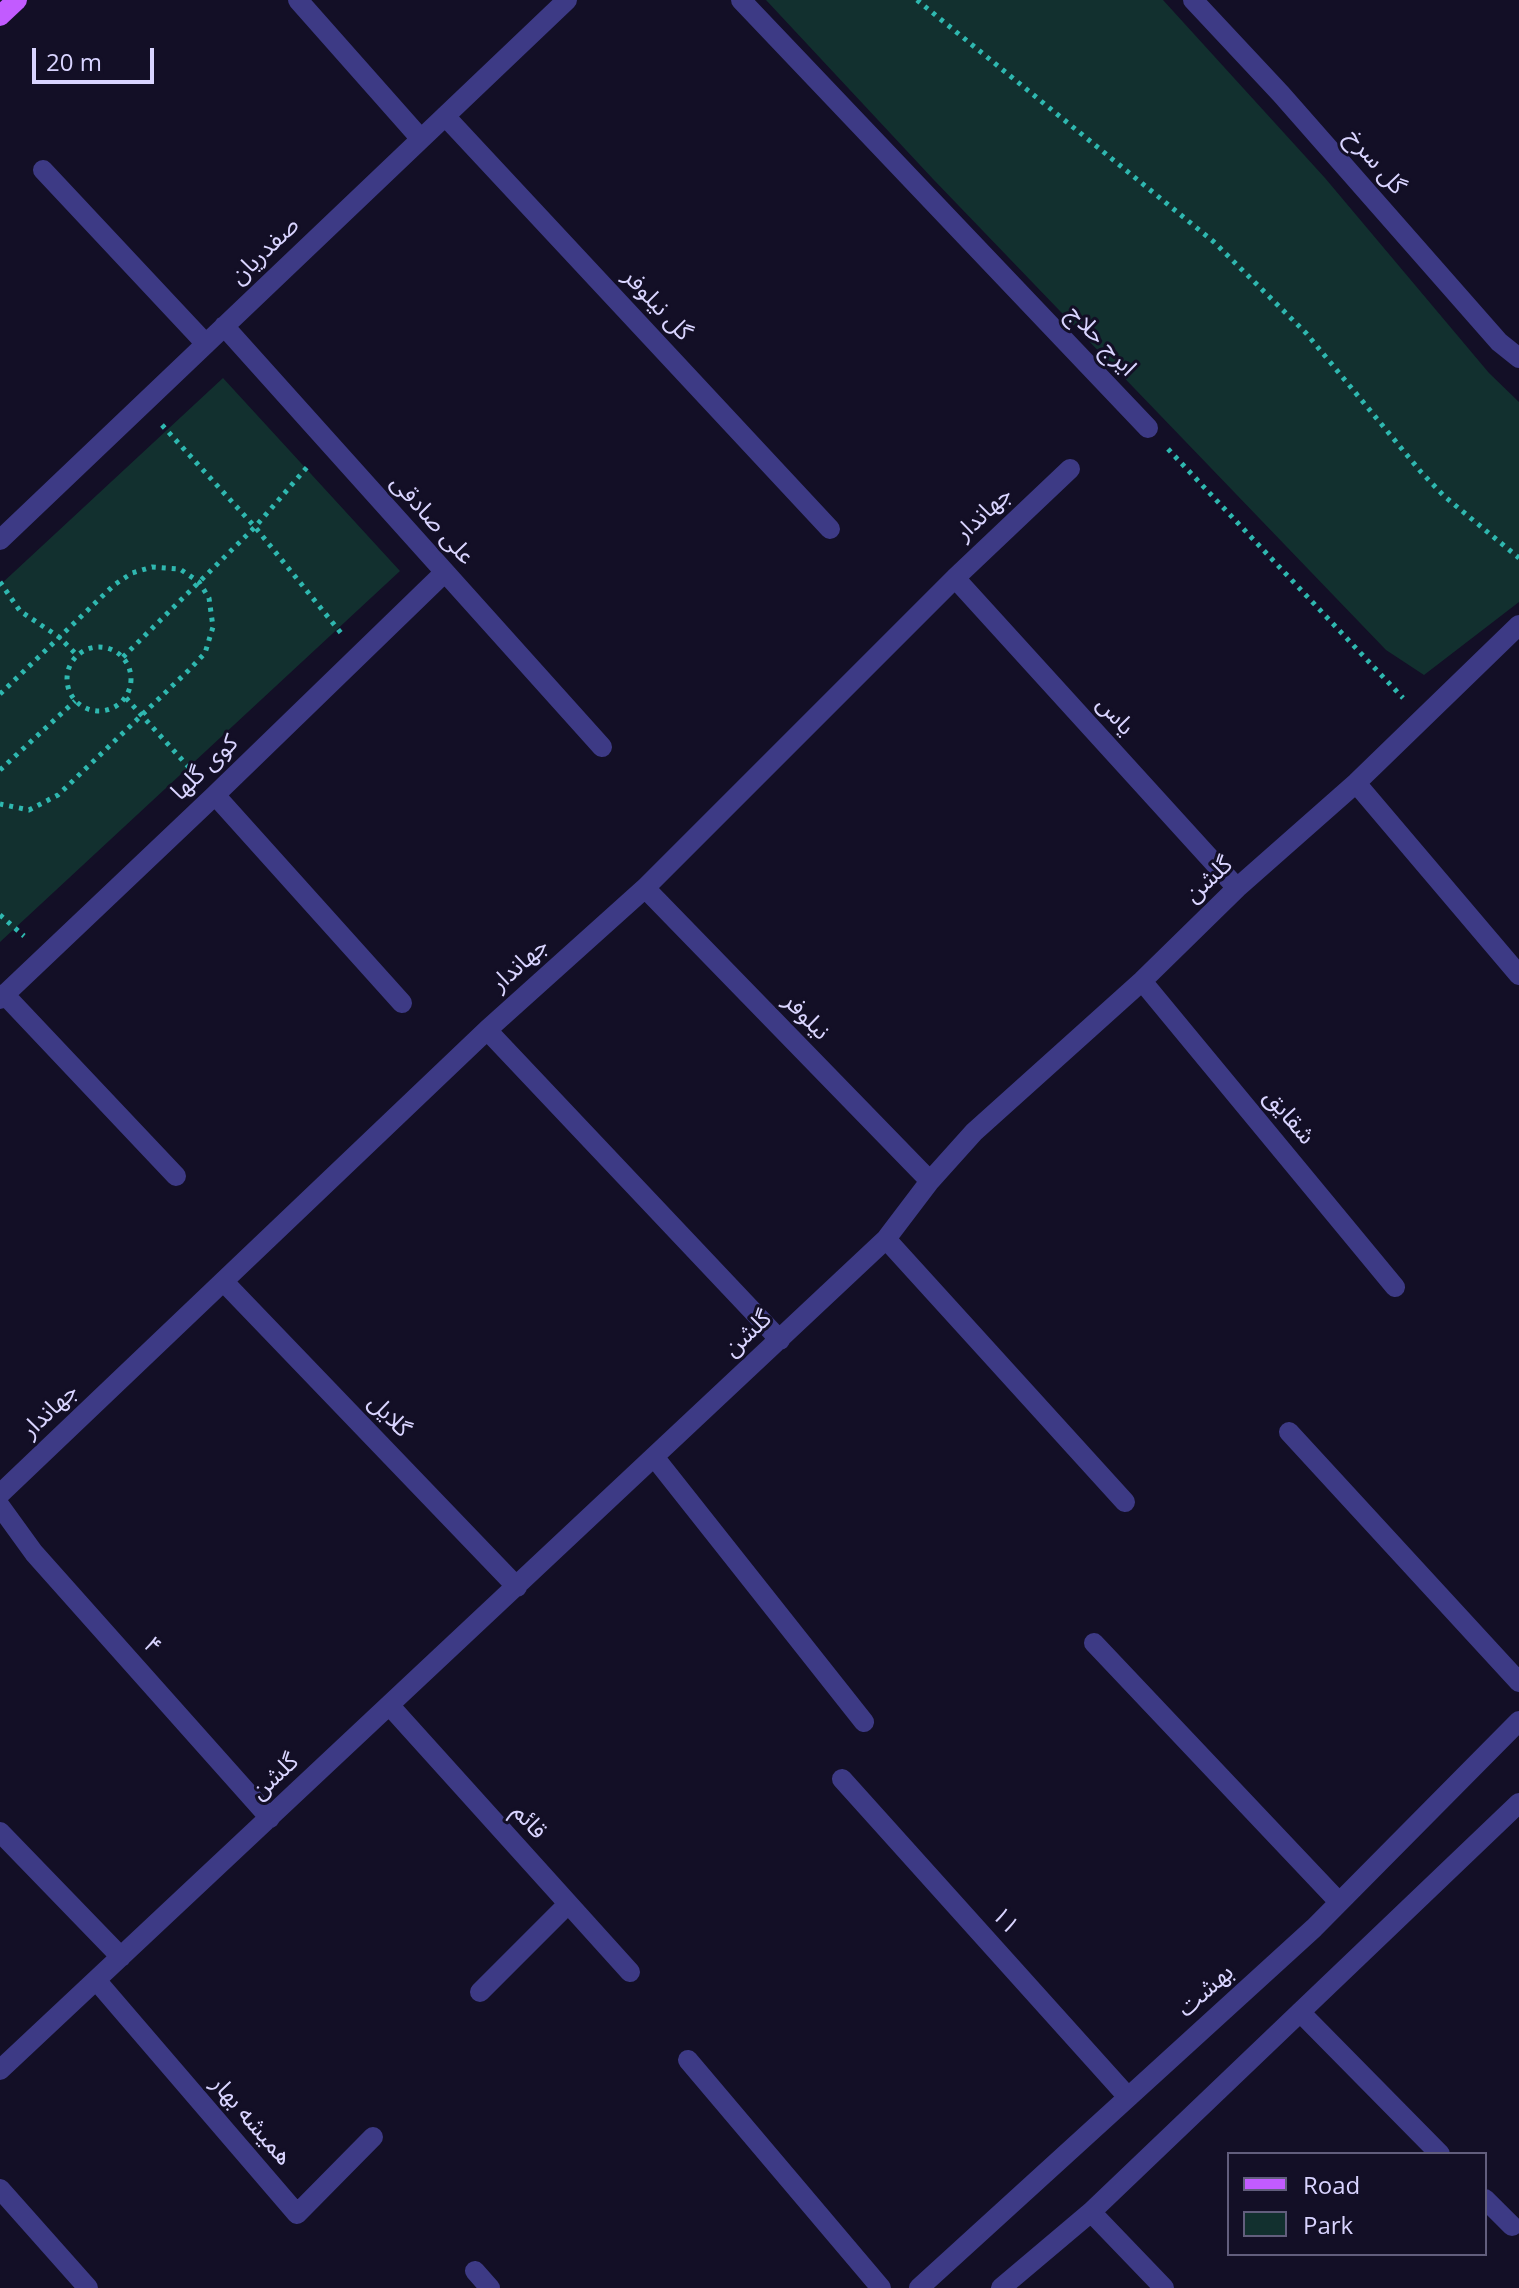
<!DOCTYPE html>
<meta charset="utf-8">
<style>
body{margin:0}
#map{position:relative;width:1519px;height:2288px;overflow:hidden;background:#130f26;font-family:"Open Sans",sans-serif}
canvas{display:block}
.legend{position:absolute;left:1227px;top:2152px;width:260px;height:104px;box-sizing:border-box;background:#130f26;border:2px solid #625e7d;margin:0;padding:10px 14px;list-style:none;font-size:24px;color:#d9d4ff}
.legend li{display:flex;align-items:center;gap:16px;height:40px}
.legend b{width:40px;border:2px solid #625e7d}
.scale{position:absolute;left:32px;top:48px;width:122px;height:36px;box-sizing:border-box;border:4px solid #d9d4ff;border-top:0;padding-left:10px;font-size:24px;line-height:28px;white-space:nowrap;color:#d9d4ff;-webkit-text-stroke:6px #130f26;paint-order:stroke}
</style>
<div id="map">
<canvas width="1519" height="2288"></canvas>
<ul class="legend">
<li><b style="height:10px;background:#c25bff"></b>Road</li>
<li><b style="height:22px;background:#12302f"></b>Park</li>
</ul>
<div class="scale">20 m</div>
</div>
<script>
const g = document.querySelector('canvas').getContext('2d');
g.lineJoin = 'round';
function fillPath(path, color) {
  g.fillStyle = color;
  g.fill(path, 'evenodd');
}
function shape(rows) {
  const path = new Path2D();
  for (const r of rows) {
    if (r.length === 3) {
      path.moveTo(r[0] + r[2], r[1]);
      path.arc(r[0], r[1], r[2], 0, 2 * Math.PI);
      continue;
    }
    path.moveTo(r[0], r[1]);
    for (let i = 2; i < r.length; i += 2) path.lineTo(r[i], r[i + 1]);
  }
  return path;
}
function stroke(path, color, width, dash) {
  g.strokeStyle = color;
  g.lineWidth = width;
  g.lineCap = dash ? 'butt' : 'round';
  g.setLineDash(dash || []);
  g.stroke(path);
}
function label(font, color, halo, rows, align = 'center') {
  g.font = font + ' "Open Sans","Noto Sans Arabic",sans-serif';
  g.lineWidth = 6;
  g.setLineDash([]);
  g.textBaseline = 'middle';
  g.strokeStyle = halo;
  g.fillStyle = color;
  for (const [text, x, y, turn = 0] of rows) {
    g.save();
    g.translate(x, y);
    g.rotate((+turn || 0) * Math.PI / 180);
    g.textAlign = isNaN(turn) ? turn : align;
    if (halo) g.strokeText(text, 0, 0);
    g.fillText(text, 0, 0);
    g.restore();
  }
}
fillPath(shape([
 [766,0,1163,0,1325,178,1489,373,1519,402,1519,602,1424,675,1386,650,933,179],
 [223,378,400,571,0,942,0,585]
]), '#12302f');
stroke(shape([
 [917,0,1214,242,1306,333,1421,472,1444,496,1519,558],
 [162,425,255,527,341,633],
 [1168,449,1403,698],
 [0,582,20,611,59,637,77,655],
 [99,679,32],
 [123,657,255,527,309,465],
 [0,694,114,585,132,573,152,567,180,569,199,582,209,598,213,627,205,653,189,670,58,795,29,810,0,804],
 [126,698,195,774],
 [0,770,75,701],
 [0,915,24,936]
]), '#2fb8b0', 5, [4, 6]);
stroke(shape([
 [298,0,421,139],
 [741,0,1148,428],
 [1193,0,1281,94,1499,342,1519,358],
 [445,116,830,529],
 [43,170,206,344],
 [224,326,602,747],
 [0,540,567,0],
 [955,578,1237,888],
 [1356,783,1519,975],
 [215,795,402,1003],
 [645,888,930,1181],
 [1142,981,1395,1287],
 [4,994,176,1176],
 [0,999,215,795,444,573],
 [487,1030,780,1340],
 [886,1239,1125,1502],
 [224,1282,517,1587],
 [1289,1432,1519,1682],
 [655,1458,864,1722],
 [0,1494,487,1030,645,888,955,578,1070,469],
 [0,1506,34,1553,270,1818],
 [1094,1643,1339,1902],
 [390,1706,630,1972],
 [842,1779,1128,2097],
 [0,1832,121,1957],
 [96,1980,297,2214,373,2137],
 [480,1992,568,1904],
 [1300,2012,1440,2154],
 [688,2060,881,2288],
 [0,2070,886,1239,930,1181,974,1132,1142,981,1237,888,1356,783,1519,625],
 [0,2189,88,2288],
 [1485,2199,1512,2226],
 [1091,2212,1164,2288],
 [475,2271,490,2288],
 [919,2288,1314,1928,1519,1721],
 [1001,2288,1091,2212,1519,1803]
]), '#3d3a85', 20);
stroke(shape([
 [0,16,17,0]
]), '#c25bff', 20);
label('24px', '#d9d4ff', '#130f26', [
 ["گل سرخ",1375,162,49],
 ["صفدریان",265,251,-44],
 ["گل نیلوفر",657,305,47],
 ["ایرج حلاج",1101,341,46],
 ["جهاندار",984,514,-43],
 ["علی صادقی",432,520,48],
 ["یاس",1115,716,48],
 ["کوی گلها",205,768,-44],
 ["گلشن",1209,880,-43],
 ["جهاندار",520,965,-42],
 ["نیلوفر",806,1017,46],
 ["شقایق",1289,1117,50],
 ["گلشن",748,1334,-43],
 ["جهاندار",50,1411,-44],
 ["گلایل",389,1416,46],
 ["۴",152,1646,48],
 ["گلشن",275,1777,-43],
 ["قائم",529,1822,48],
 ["۱۱",1005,1921,48],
 ["بهشت",1206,1991,-42],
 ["همیشه بهار",251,2121,49]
]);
</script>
